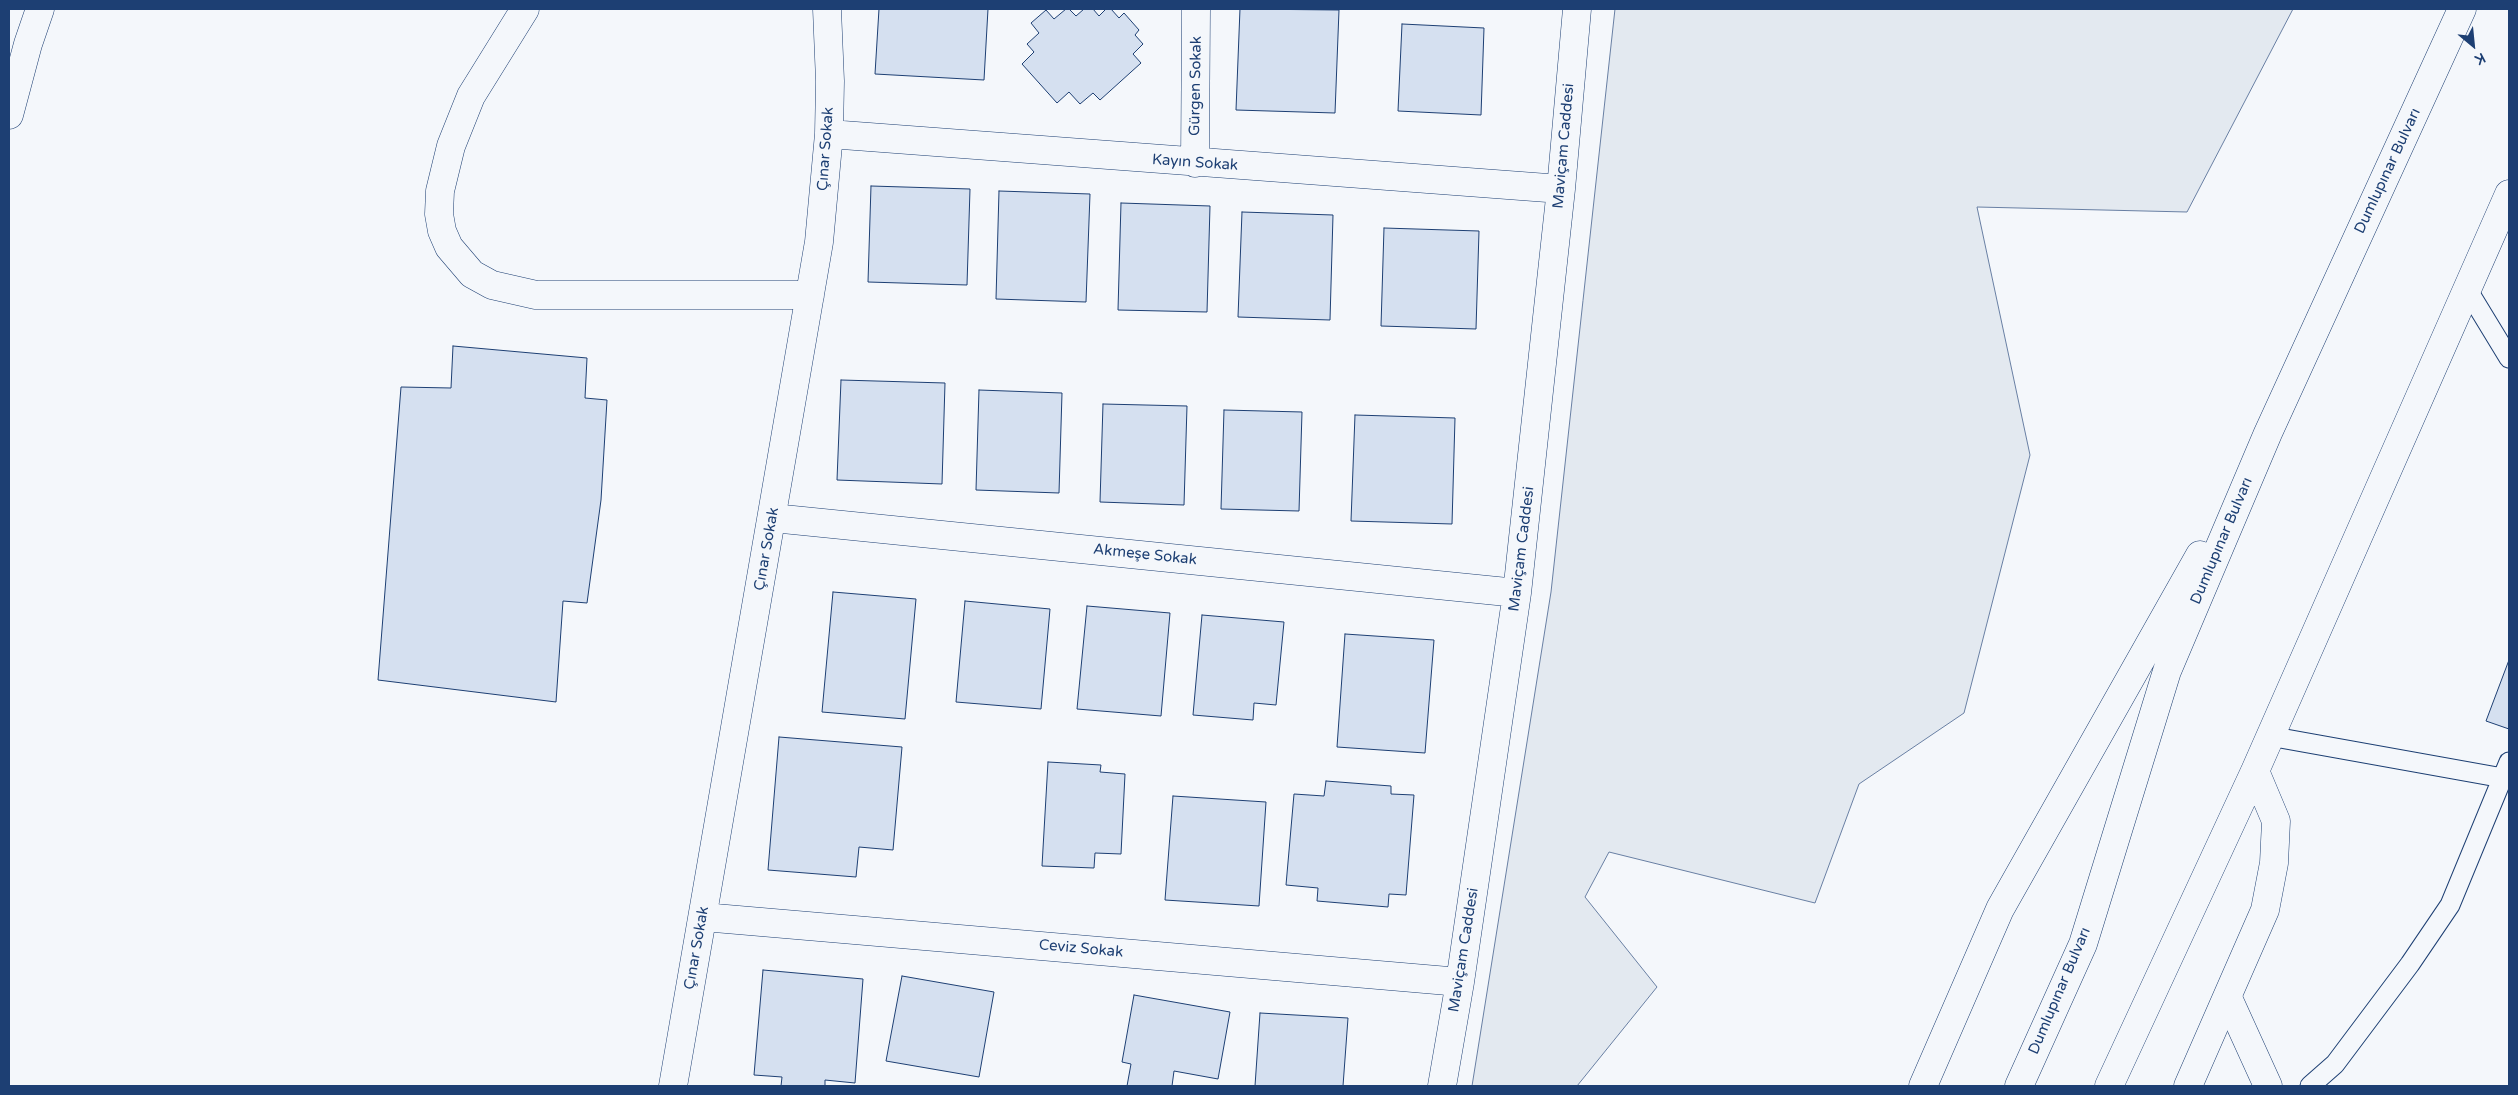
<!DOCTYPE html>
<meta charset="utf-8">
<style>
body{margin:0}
#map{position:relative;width:2518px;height:1095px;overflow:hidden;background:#f4f7fb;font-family:"Varela Round",sans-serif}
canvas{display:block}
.frame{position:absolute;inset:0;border:10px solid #1d3f73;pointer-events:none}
.north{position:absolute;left:2448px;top:20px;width:50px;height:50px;-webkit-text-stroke:4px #f4f7fb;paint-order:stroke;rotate:152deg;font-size:14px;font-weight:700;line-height:20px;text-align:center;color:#1d3f73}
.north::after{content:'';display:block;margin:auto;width:18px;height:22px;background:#1d3f73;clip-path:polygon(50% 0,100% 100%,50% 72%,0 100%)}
</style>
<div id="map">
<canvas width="2518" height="1095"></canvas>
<div class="frame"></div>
<div class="north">K</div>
</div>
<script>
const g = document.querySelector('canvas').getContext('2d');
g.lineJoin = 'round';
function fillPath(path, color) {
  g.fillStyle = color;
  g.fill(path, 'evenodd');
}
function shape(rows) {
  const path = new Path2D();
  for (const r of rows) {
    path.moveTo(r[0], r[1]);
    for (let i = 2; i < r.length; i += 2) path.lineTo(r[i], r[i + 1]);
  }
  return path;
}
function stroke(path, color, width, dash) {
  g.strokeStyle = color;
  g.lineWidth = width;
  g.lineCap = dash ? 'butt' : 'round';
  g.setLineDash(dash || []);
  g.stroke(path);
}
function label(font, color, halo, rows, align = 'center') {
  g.font = font + ' "Varela Round",sans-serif';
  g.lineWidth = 4;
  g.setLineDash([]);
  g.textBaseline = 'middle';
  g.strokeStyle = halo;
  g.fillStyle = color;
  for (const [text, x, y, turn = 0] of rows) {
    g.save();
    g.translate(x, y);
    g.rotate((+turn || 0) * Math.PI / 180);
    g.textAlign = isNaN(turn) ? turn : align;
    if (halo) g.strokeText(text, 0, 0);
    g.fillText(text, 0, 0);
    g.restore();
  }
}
const green = shape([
 [1615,9,2293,9,2187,212,1977,207,2030,455,1964,713,1859,784,1815,903,1609,852,1585,897,1657,987,1577,1086,1472,1086,1551,592,1615,9]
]);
fillPath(green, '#e3e9f0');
stroke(green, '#687fa3', 1);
const building = shape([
 [879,9,988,9,984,80,875,74,879,9],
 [1066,9,1069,9,1076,16,1084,9,1093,9,1099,16,1106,9,1111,9,1119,18,1124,13,1139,30,1135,35,1143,44,1133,54,1141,63,1100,100,1093,93,1080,104,1069,92,1057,103,1022,64,1034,52,1027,44,1039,33,1031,23,1046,10,1054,19,1066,9],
 [1240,9,1339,10,1335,113,1236,110,1240,9],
 [1402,24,1484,28,1481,115,1398,111,1402,24],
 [871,186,970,189,967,285,868,282,871,186],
 [999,191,1090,194,1086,302,996,299,999,191],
 [1121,203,1210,206,1207,312,1118,310,1121,203],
 [1242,212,1333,215,1330,320,1238,317,1242,212],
 [1384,228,1479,231,1476,329,1381,326,1384,228],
 [453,346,587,358,585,398,607,400,601,500,587,603,563,601,556,702,378,680,401,387,451,388,453,346],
 [841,380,945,383,942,484,837,480,841,380],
 [979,390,1062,393,1059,493,976,490,979,390],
 [1103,404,1187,406,1184,505,1100,502,1103,404],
 [1224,410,1302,412,1299,511,1221,509,1224,410],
 [1355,415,1455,418,1452,524,1351,521,1355,415],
 [833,592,916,599,905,719,822,712,833,592],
 [965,601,1050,609,1041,709,956,702,965,601],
 [1087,606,1170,613,1161,716,1077,709,1087,606],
 [1202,615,1284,622,1276,705,1254,703,1253,720,1193,715,1202,615],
 [1345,634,1434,640,1425,753,1337,747,1345,634],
 [2509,660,2509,729,2486,721,2509,660],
 [779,737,902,747,893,850,859,847,856,877,768,870,779,737],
 [1048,762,1101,765,1100,772,1125,774,1121,854,1095,853,1094,868,1042,866,1048,762],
 [1326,781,1391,786,1391,794,1414,795,1406,895,1389,894,1388,907,1317,901,1318,888,1286,885,1294,794,1324,796,1326,781],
 [1173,796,1266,802,1259,906,1165,900,1173,796],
 [763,970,863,979,855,1083,825,1080,825,1086,781,1086,782,1077,754,1075,763,970],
 [902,976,994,992,979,1077,886,1061,902,976],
 [1134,995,1230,1012,1218,1079,1174,1071,1172,1086,1127,1086,1131,1064,1122,1062,1134,995],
 [1260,1013,1348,1018,1343,1086,1255,1086,1260,1013]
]);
fillPath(building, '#d5e0f0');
stroke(building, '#1d3f73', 1);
const service = shape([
 [2467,289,2509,358],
 [2269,736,2503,778],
 [2310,1086,2335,1064,2410,964,2450,905,2509,762]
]);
const minor = shape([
 [525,9,471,96,451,146,440,191,439,214,442,231,449,247,472,274,492,285,536,295,810,295],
 [9,115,28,44,40,9],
 [829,134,1561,189],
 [1195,163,1196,9],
 [773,518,1517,593],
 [703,917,1460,982],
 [2228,998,2268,1086],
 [673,1086,819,242,829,134,830,81,827,9],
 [1442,1086,1460,982,1517,593,1561,189,1577,9]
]);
const trunk = shape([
 [1923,1086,2000,909,2200,555],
 [2019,1086,2083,944,2167,671,2268,433,2462,9],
 [2109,1086,2255,771,2509,194],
 [2188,1086,2265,910,2274,863,2276,821,2255,771]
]);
stroke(service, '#1d3f73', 21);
stroke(minor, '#1d3f73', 29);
stroke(trunk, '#1d3f73', 29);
stroke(service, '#f4f7fb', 19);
stroke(minor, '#f4f7fb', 28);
stroke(trunk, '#f4f7fb', 28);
label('15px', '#1d3f73', '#f4f7fb', [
 ["Gürgen Sokak",1196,86,-89],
 ["Maviçam Caddesi",1564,146,-85],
 ["Çınar Sokak",826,149,-86],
 ["Kayın Sokak",1195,163,4],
 ["Dumlupınar Bulvarı",2388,171,-65],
 ["Dumlupınar Bulvarı",2222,541,-67],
 ["Çınar Sokak",767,549,-80],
 ["Maviçam Caddesi",1522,549,-83],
 ["Akmeşe Sokak",1145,555,6],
 ["Çınar Sokak",697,948,-80],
 ["Ceviz Sokak",1081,949,5],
 ["Maviçam Caddesi",1464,950,-81],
 ["Dumlupınar Bulvarı",2060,991,-67]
]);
</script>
